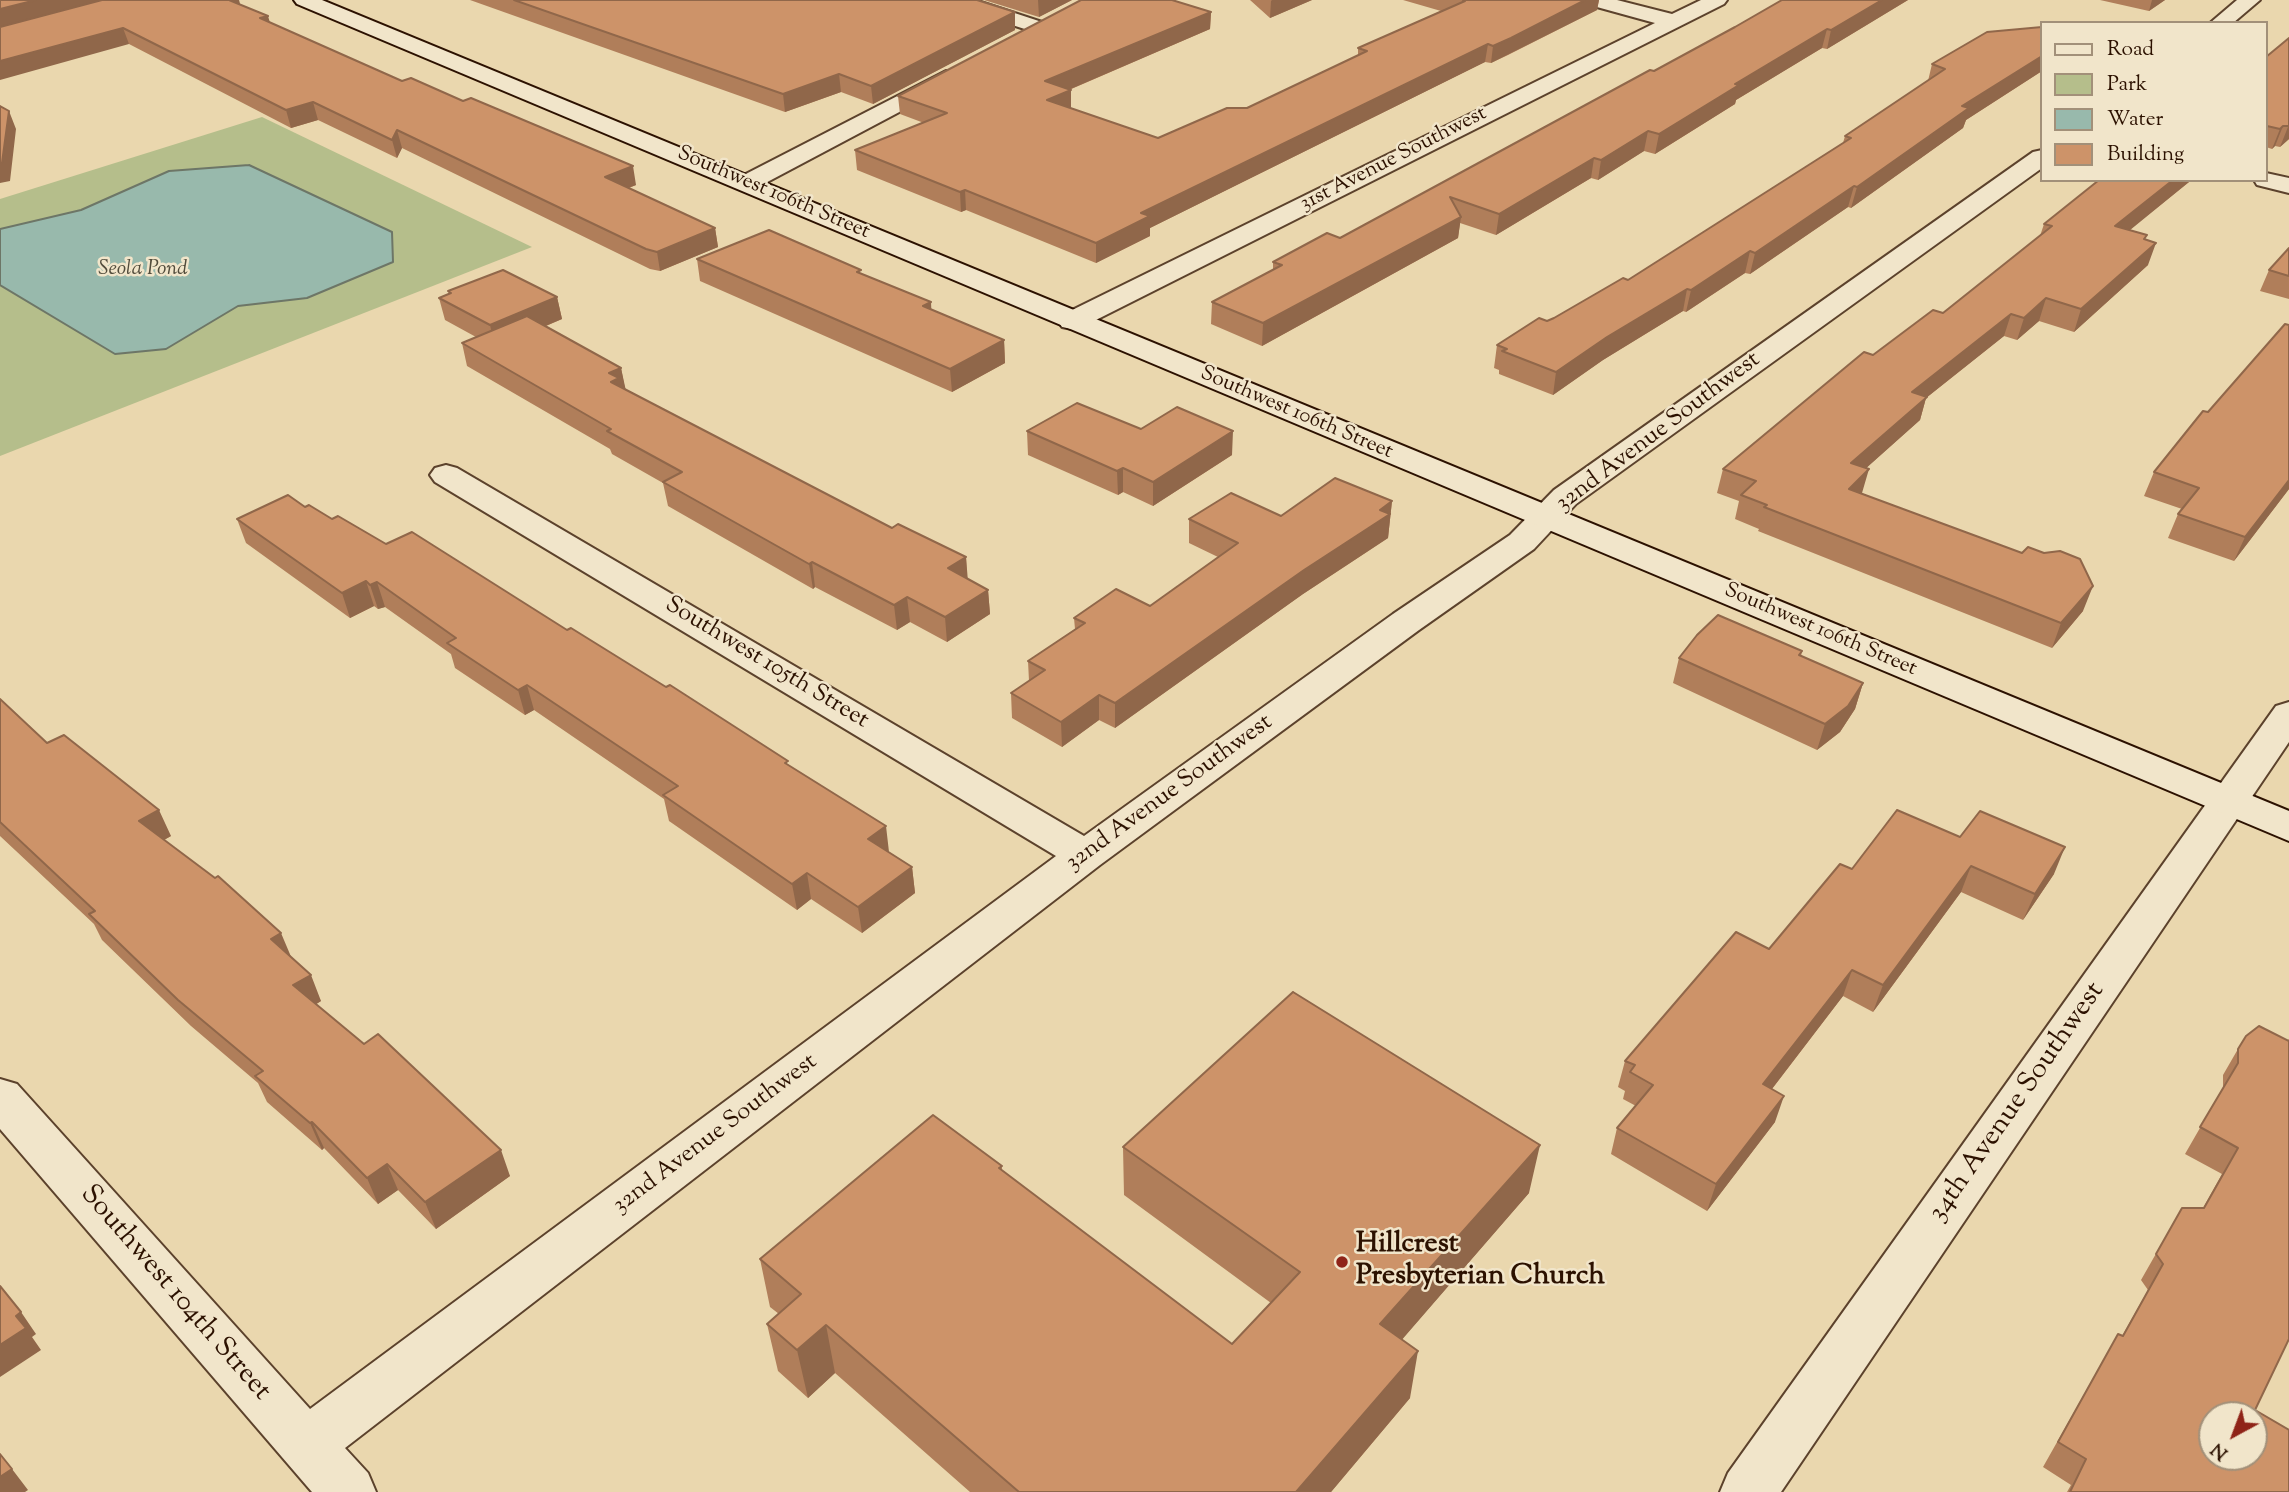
<!DOCTYPE html>
<style>
body{margin:0}
#map{position:relative;width:2289px;height:1492px;overflow:hidden;background:#ead7ae;font-family:"Sorts Mill Goudy",serif}
canvas{display:block}
.legend{position:absolute;left:2040px;top:21px;width:228px;height:161px;box-sizing:border-box;background:#f1e5ca;border:2px solid #a29079;margin:0;padding:9px 12px;list-style:none;font-size:21px;color:#2c1100}
.legend li{display:flex;align-items:center;gap:14px;height:35px}
.legend b{width:35px;border:2px solid #a29079}
.north{position:absolute;left:2198px;top:1401px;width:70px;height:70px;box-sizing:border-box;background:#f1e5ca;border:2px solid #a29079;border-radius:50%;rotate:221deg;font-size:19px;font-weight:700;line-height:28px;text-align:center;color:#2c1100}
.north::after{content:'';display:block;margin:auto;width:24px;height:32px;background:#8f2418;clip-path:polygon(50% 0,100% 100%,50% 72%,0 100%)}
</style>
<div id="map">
<canvas width="2289" height="1492"></canvas>
<ul class="legend">
<li><b style="height:9px;background:#f1e5ca"></b>Road</li>
<li><b style="height:19px;background:#b5be8b"></b>Park</li>
<li><b style="height:19px;background:#98b9ac"></b>Water</li>
<li><b style="height:19px;background:#cd9369"></b>Building</li>
</ul>
<div class="north">N</div>
</div>
<script>
const g = document.querySelector('canvas').getContext('2d');
g.lineJoin = 'round';
function fillPath(path, color) {
  g.fillStyle = color;
  g.fill(path, 'evenodd');
}
function shape(rows) {
  const path = new Path2D();
  for (const r of rows) {
    path.moveTo(r[0], r[1]);
    for (let i = 2; i < r.length; i += 2) path.lineTo(r[i], r[i + 1]);
  }
  return path;
}
function stroke(path, color, width, dash) {
  g.strokeStyle = color;
  g.lineWidth = width;
  g.lineCap = dash ? 'butt' : 'round';
  g.setLineDash(dash || []);
  g.stroke(path);
}
function label(font, color, halo, rows, align = 'center') {
  g.font = font + ' "Sorts Mill Goudy",serif';
  g.lineWidth = 5;
  g.setLineDash([]);
  g.textBaseline = 'middle';
  g.strokeStyle = halo;
  g.fillStyle = color;
  for (const [text, x, y, turn = 0] of rows) {
    g.save();
    g.translate(x, y);
    g.rotate((+turn || 0) * Math.PI / 180);
    g.textAlign = isNaN(turn) ? turn : align;
    if (halo) g.strokeText(text, 0, 0);
    g.fillText(text, 0, 0);
    g.restore();
  }
}
fillPath(shape([
 [262,117,532,247,0,456,0,199]
]), '#b5be8b');
const water = shape([
 [249,165,392,232,393,262,307,298,238,306,166,349,115,354,0,285,0,229,81,210,169,171,249,165]
]);
fillPath(water, '#98b9ac');
stroke(water, '#6d7667', 2);
const street = shape([
 [944,0,975,0,1048,24,1052,28,1048,32,1041,34,1034,32,947,4,944,0],
 [1583,0,1617,0,1672,14,1701,0,1727,0,1724,4,1082,327,1072,329,1062,327,1058,321,1062,315,1655,23,1586,4,1583,0],
 [2237,0,2260,0,2233,23,2210,23,2237,0],
 [946,71,954,73,957,78,954,83,756,188,747,190,738,188,735,183,738,178,946,71],
 [2042,150,2042,168,1576,504,1534,549,1419,630,1100,865,345,1448,368,1473,376,1492,312,1492,0,1129,0,1079,17,1084,310,1409,1056,856,435,482,430,475,435,468,446,465,457,468,1084,836,1393,614,1510,535,1554,490,2033,152,2042,150],
 [2266,173,2289,178,2289,193,2257,185,2254,180,2266,180,2266,173],
 [2289,702,2289,742,1781,1492,1720,1492,1728,1473,2276,706,2289,702]
]);
const secondary = shape([
 [294,0,322,0,2289,811,2289,841,297,4,294,0]
]);
stroke(street, '#5c422c', 4);
stroke(secondary, '#2c1100', 4);
fillPath(street, '#f1e5ca');
fillPath(secondary, '#f1e5ca');
fillPath(shape([
 [0,0,240,5,270,23,636,185,629,188,715,228,718,247,660,271,650,269,402,148,397,158,318,120,291,128,129,44],
 [470,0,977,0,1015,12,1015,30,873,104,841,92,785,112],
 [984,0,1072,0,1039,17],
 [1250,0,1312,0,1270,18],
 [1403,0,1599,0,1597,10,1508,55,1491,63,1485,62,1150,228,1150,236,1096,263,966,210,961,212,857,170,855,150,924,123,900,114,898,96,1211,12,1210,29,1069,90,1071,90,1071,109,1158,138,1247,108,1358,56,1358,48,1441,11],
 [1782,0,1908,0,1827,49,1822,48,1736,100,1735,104,1655,154,1644,151,1598,180,1591,178,1496,235,1460,223,1458,238,1262,346,1211,324,1212,302,1273,270,1273,262,1340,238,1654,71,1735,27],
 [2100,0,2165,0,2149,11],
 [2042,27,2042,71,1966,120,1963,128,1851,208,1848,207,1750,274,1745,273,1686,312,1683,311,1603,360,1553,395,1499,374,1499,370,1494,368,1497,345,1547,321,1554,318,1628,280,1843,143,1845,136,1928,81,1932,64],
 [2289,38,2289,139,2280,147,2275,146,2272,149,2266,147,2266,57],
 [2099,180,2190,180,2189,182,2129,230,2146,240,2148,265,2074,332,2039,321,2017,340,2004,336,1926,398,1920,420,1866,468,1861,494,2083,611,2052,648,1758,531,1759,529,1735,519,1739,501,1717,493,1723,469,1873,355,1943,313,2040,236,2044,224],
 [2289,248,2289,299,2260,291,2269,270],
 [697,259,861,274,931,310,1004,340,1005,363,952,392,700,281],
 [448,291,557,297,562,319,546,326,621,368,625,389,892,528,966,557,967,579,988,590,990,614,947,642,910,622,897,630,815,587,813,589,668,506,663,483,612,454,610,449,467,366,462,343,476,337,445,320,439,298,449,294],
 [2289,325,2289,489,2234,561,2168,538,2178,514,2182,509,2144,496,2154,472],
 [1141,429,1232,455,1153,506,1123,492,1118,495,1028,455,1027,431],
 [1392,501,1388,538,1303,594,1115,728,1099,720,1062,747,1012,718,1011,693,1029,681,1028,661,1075,629,1074,618,1150,606,1218,557,1189,543,1189,519,1281,516],
 [305,507,567,630,788,765,889,852,912,867,915,893,862,933,811,899,797,910,669,821,664,799,534,710,525,715,455,668,451,654,385,607,378,609,374,606,350,618,246,543,237,519],
 [1802,651,1801,656,1863,683,1855,709,1840,732,1817,750,1673,683,1679,658],
 [0,699,47,743,171,836,164,840,291,957,321,1001,316,1004,510,1176,436,1229,398,1190,378,1204,324,1148,322,1150,267,1102,258,1083,191,1026,102,940,94,924,0,836],
 [1960,837,2054,874,2023,920,1961,892,1873,1012,1843,996,1772,1089,1775,1122,1707,1211,1611,1154,1617,1128,1636,1106,1623,1099,1625,1091,1618,1087,1625,1061,1769,949,1852,869],
 [2289,1039,2289,1339,2255,1410,2289,1492,2067,1492,2071,1485,2043,1467,2118,1334,2122,1336,2148,1290,2141,1280,2182,1208,2203,1208,2222,1174,2185,1154,2223,1088,2223,1075,2238,1049,2288,1040],
 [1123,1147,1529,1193,1402,1339,1410,1398,1331,1492,970,1492,835,1373,808,1398,778,1371,767,1324,779,1314,770,1307,760,1259,1002,1166,1002,1170,1232,1344,1271,1303,1124,1195]
]), '#b07e5a');
fillPath(shape([
 [36,0,102,0,0,27,0,9],
 [229,0,239,0,243,14],
 [1038,0,1072,0,1039,17],
 [1272,0,1312,0,1270,18,1271,1],
 [1585,0,1599,0,1597,10,1491,63,1493,46],
 [1882,0,1908,0,1827,49,1831,30],
 [2152,0,2165,0,2149,11],
 [1015,12,1015,30,873,104,871,86],
 [1211,12,1210,29,1045,100,1045,81],
 [268,16,273,33,260,18],
 [123,28,129,44,0,80,0,61],
 [1827,29,1822,48,1736,100,1735,104,1655,154,1659,134,1735,84],
 [1488,44,1485,62,1150,228,1150,236,1096,263,1096,243,1141,213],
 [2042,56,2042,71,1966,120,1963,128,1851,208,1857,187,1962,106],
 [839,74,841,92,785,112,783,94],
 [1071,90,1071,109,1047,100],
 [313,102,318,120,291,128,286,110],
 [9,111,16,129,10,181,0,183,0,163],
 [2283,126,2275,146,2272,149,2280,129],
 [2289,126,2289,139,2280,147,2288,127],
 [397,130,402,148,397,158,392,140],
 [1648,131,1644,151,1598,180,1601,160],
 [1594,158,1591,178,1496,235,1499,214],
 [633,166,636,185,609,195,605,177],
 [2173,180,2190,180,2189,182,2108,248,2115,226],
 [1854,186,1848,207,1750,274,1755,253],
 [965,190,966,210,961,212,960,192],
 [1461,217,1458,238,1262,346,1263,323],
 [715,228,718,247,660,271,657,252],
 [2156,243,2148,265,2074,332,2081,309],
 [1750,251,1745,273,1686,312,1691,290],
 [1687,289,1683,311,1603,360,1553,395,1556,372,1607,337],
 [557,297,562,319,495,347,490,325],
 [2046,298,2039,321,2017,340,2024,318],
 [931,302,932,325,923,306],
 [2011,314,2004,336,1926,398,1920,420,1845,487,1851,463,1912,392],
 [1004,340,1005,363,952,392,950,369],
 [621,368,626,391,616,405,609,373],
 [1233,431,1232,455,1153,506,1153,482],
 [1123,468,1123,492,1118,495,1117,471],
 [1869,469,1862,493,1842,513,1849,489],
 [2289,480,2289,489,2234,561,2245,537],
 [1392,501,1388,538,1303,594,1115,728,1115,703],
 [966,557,968,582,948,568],
 [812,562,815,587,813,589,809,564],
 [366,581,374,606,350,618,342,593],
 [377,582,385,607,378,609,370,585],
 [2093,586,2083,611,2052,648,2061,623],
 [988,590,990,614,947,642,945,617],
 [907,597,910,622,897,630,894,605],
 [1863,683,1855,709,1840,732,1817,750,1825,724],
 [527,685,534,710,525,715,518,690],
 [1099,695,1099,720,1062,747,1061,722],
 [159,810,171,836,151,847,139,821],
 [886,826,889,852,868,839],
 [2065,847,2054,874,2023,920,2035,894],
 [1971,866,1961,892,1873,1012,1883,985],
 [912,867,915,893,862,933,858,907],
 [807,873,811,899,797,910,792,884],
 [281,933,292,959,271,939],
 [1852,970,1843,996,1755,1111,1763,1084],
 [311,975,321,1001,304,1012,293,985],
 [1784,1096,1775,1122,1707,1211,1716,1184],
 [312,1122,324,1148,322,1150,310,1123],
 [1540,1145,1529,1193,1374,1372,1380,1324],
 [501,1150,510,1176,436,1229,425,1202],
 [387,1164,398,1190,378,1204,367,1178],
 [21,1312,36,1334,32,1337,41,1350,0,1377,0,1345,16,1316],
 [826,1325,835,1373,808,1398,797,1350],
 [1418,1351,1410,1398,1331,1492,1296,1492],
 [12,1469,28,1490,25,1492,0,1492,0,1477]
]), '#90674a');
const building = shape([
 [0,0,36,0,0,9,0,0],
 [102,0,229,0,268,16,260,18,402,81,411,78,463,101,471,98,633,166,605,177,715,228,657,252,646,249,397,130,392,140,313,102,286,110,123,28,0,61,0,27,102,0],
 [514,0,977,0,1015,12,871,86,839,74,783,94,514,0],
 [1081,0,1172,0,1211,12,1045,81,1071,90,1047,100,1158,138,1227,108,1247,108,1367,51,1358,48,1465,1,1463,0,1585,0,1511,38,1493,46,1488,44,1141,213,1150,216,1096,243,965,190,960,192,855,150,947,113,898,96,1081,0],
 [1782,0,1882,0,1831,30,1827,29,1735,84,1739,85,1659,134,1648,131,1601,160,1594,158,1499,214,1450,197,1461,217,1263,323,1212,302,1282,265,1273,262,1327,233,1340,238,1650,70,1654,71,1735,27,1782,0],
 [2042,27,2042,56,1962,106,1969,108,1857,187,1854,186,1755,253,1750,251,1691,290,1687,289,1607,337,1556,372,1502,351,1507,349,1497,345,1539,318,1547,321,1554,318,1623,278,1628,280,1851,138,1845,136,1945,69,1932,64,1987,32,2042,27],
 [2289,38,2289,126,2283,126,2280,129,2267,126,2266,127,2266,57,2289,38],
 [0,106,9,111,2,163,0,163,0,106],
 [2099,180,2173,180,2115,226,2147,235,2144,239,2156,243,2081,309,2046,298,2024,318,2011,314,1912,392,1927,397,1851,463,1869,469,1849,489,2022,553,2028,547,2044,553,2060,551,2080,559,2093,586,2061,623,1764,507,1767,505,1741,495,1756,481,1723,469,1864,352,1873,355,1933,310,1943,313,2052,226,2044,224,2099,180],
 [769,230,861,270,857,272,931,302,923,306,1004,340,950,369,697,259,769,230],
 [2289,248,2289,276,2269,270,2289,248],
 [503,270,557,297,490,325,439,298,451,293,448,291,503,270],
 [527,316,621,368,609,373,619,378,611,382,892,528,898,524,966,557,948,568,988,590,945,617,907,597,894,605,812,562,809,564,663,482,682,472,607,431,611,429,462,343,527,316],
 [2285,324,2289,325,2289,480,2245,537,2178,514,2199,488,2154,472,2203,411,2208,412,2285,324],
 [1077,403,1141,429,1177,407,1233,431,1153,482,1123,468,1117,471,1027,431,1077,403],
 [1335,478,1392,501,1380,510,1390,514,1304,570,1115,703,1099,695,1061,722,1011,693,1045,670,1028,661,1085,623,1074,618,1116,589,1150,606,1238,543,1189,519,1231,493,1281,516,1335,478],
 [288,495,305,507,309,505,332,519,338,516,386,544,412,532,567,630,571,628,666,687,670,685,788,761,785,763,886,826,868,839,912,867,858,907,807,873,792,884,663,795,678,786,527,685,518,690,447,643,456,638,377,582,370,585,366,581,342,593,237,519,288,495],
 [1718,615,1802,651,1799,655,1863,683,1848,706,1825,724,1679,658,1697,635,1718,615],
 [0,699,47,743,64,735,159,810,139,821,215,878,218,876,281,933,271,939,311,975,293,985,364,1044,378,1034,501,1150,425,1202,387,1164,367,1178,312,1122,310,1123,255,1076,263,1071,178,1000,89,914,95,911,0,822,0,699],
 [1897,810,1960,837,1980,811,2065,847,2035,894,1971,866,1883,985,1852,970,1763,1084,1784,1096,1716,1184,1617,1128,1653,1085,1630,1072,1635,1065,1625,1061,1736,932,1769,949,1840,864,1852,869,1897,810],
 [1293,992,1540,1145,1380,1324,1418,1351,1296,1492,1019,1492,826,1325,797,1350,767,1324,801,1294,760,1259,933,1115,1002,1166,999,1168,1232,1344,1300,1272,1123,1147,1293,992],
 [2259,1026,2289,1041,2289,1339,2255,1410,2289,1430,2289,1492,2070,1492,2086,1459,2058,1442,2118,1334,2123,1336,2163,1264,2156,1254,2182,1208,2204,1208,2238,1148,2200,1127,2238,1063,2238,1049,2246,1036,2259,1026],
 [2212,1415,2254,1415,2254,1457,2212,1457,2212,1415],
 [0,1286,21,1312,16,1316,26,1328,0,1345,0,1286],
 [0,1454,12,1469,0,1477,0,1454]
]);
fillPath(building, '#cd9369');
stroke(building, '#90674a', 2);
for (const [x, y, r, color] of [
 [1342,1262,7,"#8f2418"]
]) {
  const dot = new Path2D();
  dot.arc(x, y, r, 0, 2 * Math.PI);
  g.fillStyle = color;
  g.fill(dot);
  stroke(dot, '#f1e5ca', 2.5);
}
label('21px', '#2c1100', '#f1e5ca', [
 ["31st Avenue Southwest",1394,160,-27],
 ["Southwest 106th Street",773,194,23],
 ["Southwest 106th Street",1296,414,23],
 ["Southwest 106th Street",1820,631,23]
]);
label('italic 21px', '#524c3c', '#f1e5ca', [
 ["Seola Pond",143,270]
]);
label('24px', '#2c1100', '#f1e5ca', [
 ["32nd Avenue Southwest",1659,433,-37],
 ["Southwest 105th Street",766,664,31],
 ["32nd Avenue Southwest",1170,794,-36],
 ["32nd Avenue Southwest",716,1135,-37]
]);
label('28px', '#2c1100', '#f1e5ca', [
 ["34th Avenue Southwest",2018,1103,-55],
 ["Southwest 104th Street",174,1294,49]
]);
label('bold 28px', '#2c1100', '#f1e5ca', [
 ["Hillcrest",1356,1246],
 ["Presbyterian Church",1356,1278]
], 'left');
</script>
